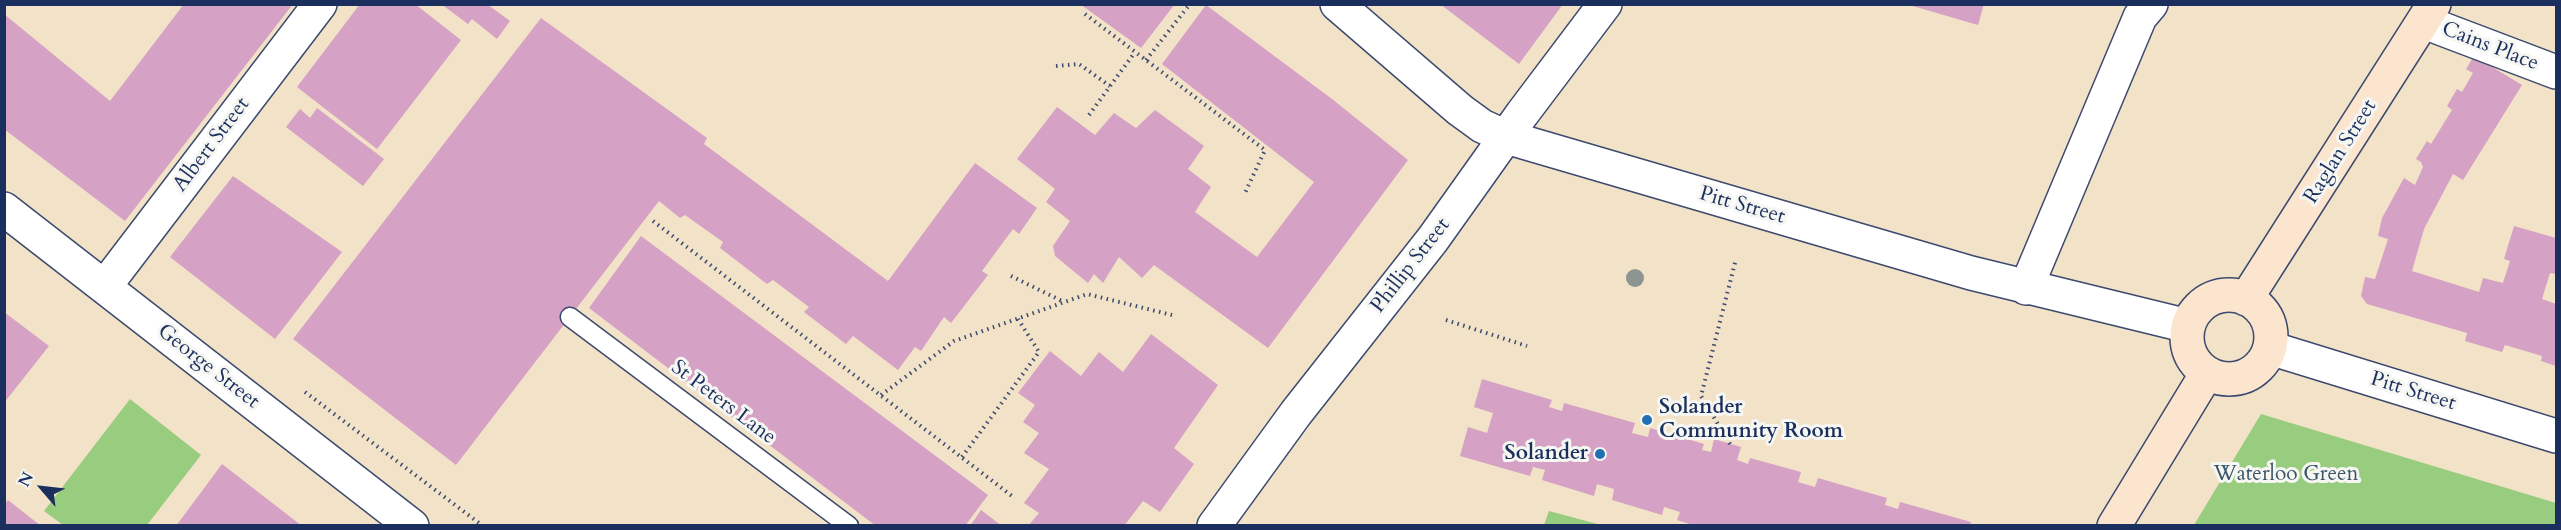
<!DOCTYPE html>
<style>
body{margin:0}
#map{position:relative;width:2561px;height:530px;overflow:hidden;background:#f2e2c8;font-family:Cardo,serif}
canvas{display:block}
.frame{position:absolute;inset:0;border:6px solid #1b2f5e;pointer-events:none}
.north{position:absolute;left:12px;top:458px;width:60px;height:60px;-webkit-text-stroke:4px #f6f6f2;paint-order:stroke;rotate:298deg;font-size:16px;font-weight:700;line-height:24px;text-align:center;color:#1b2f5e}
.north::after{content:'';display:block;margin:auto;width:21px;height:27px;background:#1b2f5e;clip-path:polygon(50% 0,100% 100%,50% 72%,0 100%)}
</style>
<div id="map">
<canvas width="2561" height="530"></canvas>
<div class="frame"></div>
<div class="north">N</div>
</div>
<script>
const g = document.querySelector('canvas').getContext('2d');
g.lineJoin = 'round';
function fillPath(path, color) {
  g.fillStyle = color;
  g.fill(path, 'evenodd');
}
function shape(rows) {
  const path = new Path2D();
  for (const r of rows) {
    if (r.length === 3) {
      path.moveTo(r[0] + r[2], r[1]);
      path.arc(r[0], r[1], r[2], 0, 2 * Math.PI);
      continue;
    }
    path.moveTo(r[0], r[1]);
    for (let i = 2; i < r.length; i += 2) path.lineTo(r[i], r[i + 1]);
  }
  return path;
}
function stroke(path, color, width, dash) {
  g.strokeStyle = color;
  g.lineWidth = width;
  g.lineCap = dash ? 'butt' : 'round';
  g.setLineDash(dash || []);
  g.stroke(path);
}
function label(font, color, halo, rows, align = 'center') {
  g.font = font + ' Cardo,serif';
  g.lineWidth = 6;
  g.setLineDash([]);
  g.textBaseline = 'middle';
  g.strokeStyle = halo;
  g.fillStyle = color;
  for (const [text, x, y, turn = 0] of rows) {
    g.save();
    g.translate(x, y);
    g.rotate((+turn || 0) * Math.PI / 180);
    g.textAlign = isNaN(turn) ? turn : align;
    if (halo) g.strokeText(text, 0, 0);
    g.fillText(text, 0, 0);
    g.restore();
  }
}
fillPath(shape([
 [130,399,201,455,147,525,63,525,44,511],
 [2261,414,2556,503,2556,525,2194,525],
 [1549,511,1601,525,1544,525]
]), '#98cc7e');
fillPath(shape([
 [184,4,293,4,125,221,4,129,4,14,110,101],
 [360,4,415,4,461,40,377,149,297,87],
 [441,4,487,4,510,21,497,39,472,19,468,24],
 [1080,4,1175,4,1141,48],
 [1440,4,1563,4,1519,64],
 [1906,4,1984,4,1978,25],
 [1206,5,1332,99,1408,160,1268,348,1154,265,1142,278,1119,257,1103,283,1094,274,1088,283,1055,256,1053,246,1070,221,1046,202,1055,189,1017,159,1057,107,1095,135,1114,113,1136,128,1155,110,1204,146,1188,169,1211,187,1195,212,1257,257,1314,182,1162,64],
 [541,18,707,138,704,144,888,281,975,163,1037,208,1019,234,1013,229,982,271,988,275,951,323,944,317,921,351,915,347,898,370,853,336,846,344,804,312,809,307,773,280,767,284,720,248,723,242,685,215,680,218,659,201,456,465,293,339],
 [2474,56,2522,85,2463,180,2453,174,2424,229,2412,271,2479,292,2483,278,2503,283,2510,261,2504,259,2514,226,2556,238,2556,274,2550,273,2542,299,2556,304,2556,366,2541,361,2542,356,2505,345,2502,352,2465,341,2467,333,2367,304,2361,296,2365,277,2375,279,2388,239,2378,236,2382,218,2404,178,2415,185,2423,167,2421,162,2416,159,2427,141,2431,144,2452,110,2447,106,2457,89,2462,92,2473,73,2466,69],
 [317,108,384,159,363,186,286,127,300,109,310,118],
 [233,176,342,252,275,339,170,257],
 [641,236,988,495,965,526,876,526,589,308],
 [4,312,49,346,4,403],
 [1151,334,1218,385,1174,448,1194,464,1160,512,1143,501,1124,526,1028,526,1039,513,1024,503,1049,469,1024,453,1039,433,1023,422,1035,405,1018,393,1050,351,1081,376,1099,352,1123,372],
 [1482,379,1552,400,1549,407,1562,411,1564,403,1635,423,1632,433,1648,437,1650,428,1704,444,1702,450,1711,452,1714,439,1741,447,1737,460,1748,464,1750,458,1801,472,1798,482,1815,487,1818,478,1887,498,1885,505,1898,509,1900,502,1971,522,1970,526,1696,526,1677,520,1680,512,1664,507,1662,515,1612,500,1614,489,1597,484,1594,496,1542,480,1545,470,1533,467,1530,476,1460,456,1468,427,1487,433,1493,413,1474,407],
 [222,464,302,526,176,526],
 [8,500,41,526,4,526,4,505],
 [981,510,1002,526,970,526]
]), '#d5a1c4');
const lane = shape([
 [570,317,849,526]
]);
const street = shape([
 [1337,4,1460,110,1482,126,1506,137,1971,273,2188,326],
 [2424,22,2556,72],
 [4,209,412,526],
 [105,286,320,4],
 [2026,288,2140,17,2151,4],
 [2270,348,2556,436],
 [1214,526,1296,413,1433,239,1522,114,1605,4]
]);
const secondary = shape([
 [2229,337,42],
 [2246,299,2434,4],
 [2114,526,2207,373]
]);
stroke(lane, '#3b4a6e', 21);
stroke(street, '#3b4a6e', 36);
stroke(secondary, '#3b4a6e', 36);
stroke(shape([
 [1085,14,1265,150,1244,195],
 [1146,60,1190,4],
 [1056,66,1079,64,1110,86],
 [1089,115,1135,52],
 [653,221,1012,496],
 [1011,276,1064,302],
 [1446,320,1527,346],
 [305,392,483,526],
 [881,395,954,341,1087,294,1172,315],
 [1730,444,1701,396,1736,259],
 [962,457,1039,352,1018,319]
]), '#3b4a6e', 4, [1.5, 4.5]);
stroke(lane, '#fff', 18);
stroke(street, '#fff', 33);
stroke(secondary, '#fce5cf', 33);
g.fillStyle = '#8d9592';
for (const [x, y] of [
 [1635,278]
]) {
  g.beginPath();
  g.arc(x, y, 9, 0, 2 * Math.PI);
  g.fill();
}
for (const [x, y, r, color] of [
 [1647,420,6,"#1f6fb2"],
 [1600,454,6,"#1f6fb2"]
]) {
  const dot = new Path2D();
  dot.arc(x, y, r, 0, 2 * Math.PI);
  g.fillStyle = color;
  g.fill(dot);
  stroke(dot, '#f6f6f2', 2);
}
label('21px', '#1b2f5e', '#f6f6f2', [
 ["Cains Place",2490,47,21],
 ["Albert Street",212,145,-53],
 ["Raglan Street",2341,152,-58],
 ["Pitt Street",1742,206,16],
 ["Phillip Street",1411,266,-52],
 ["George Street",208,367,38],
 ["Pitt Street",2413,392,17],
 ["St Peters Lane",723,403,37]
]);
label('bold 21px', '#1b2f5e', '#f6f6f2', [
 ["Solander",1659,408],
 ["Community Room",1659,432],
 ["Solander",1588,454,"right"]
], 'left');
label('21px', '#3a5666', '#f6f6f2', [
 ["Waterloo Green",2286,475]
]);
</script>
